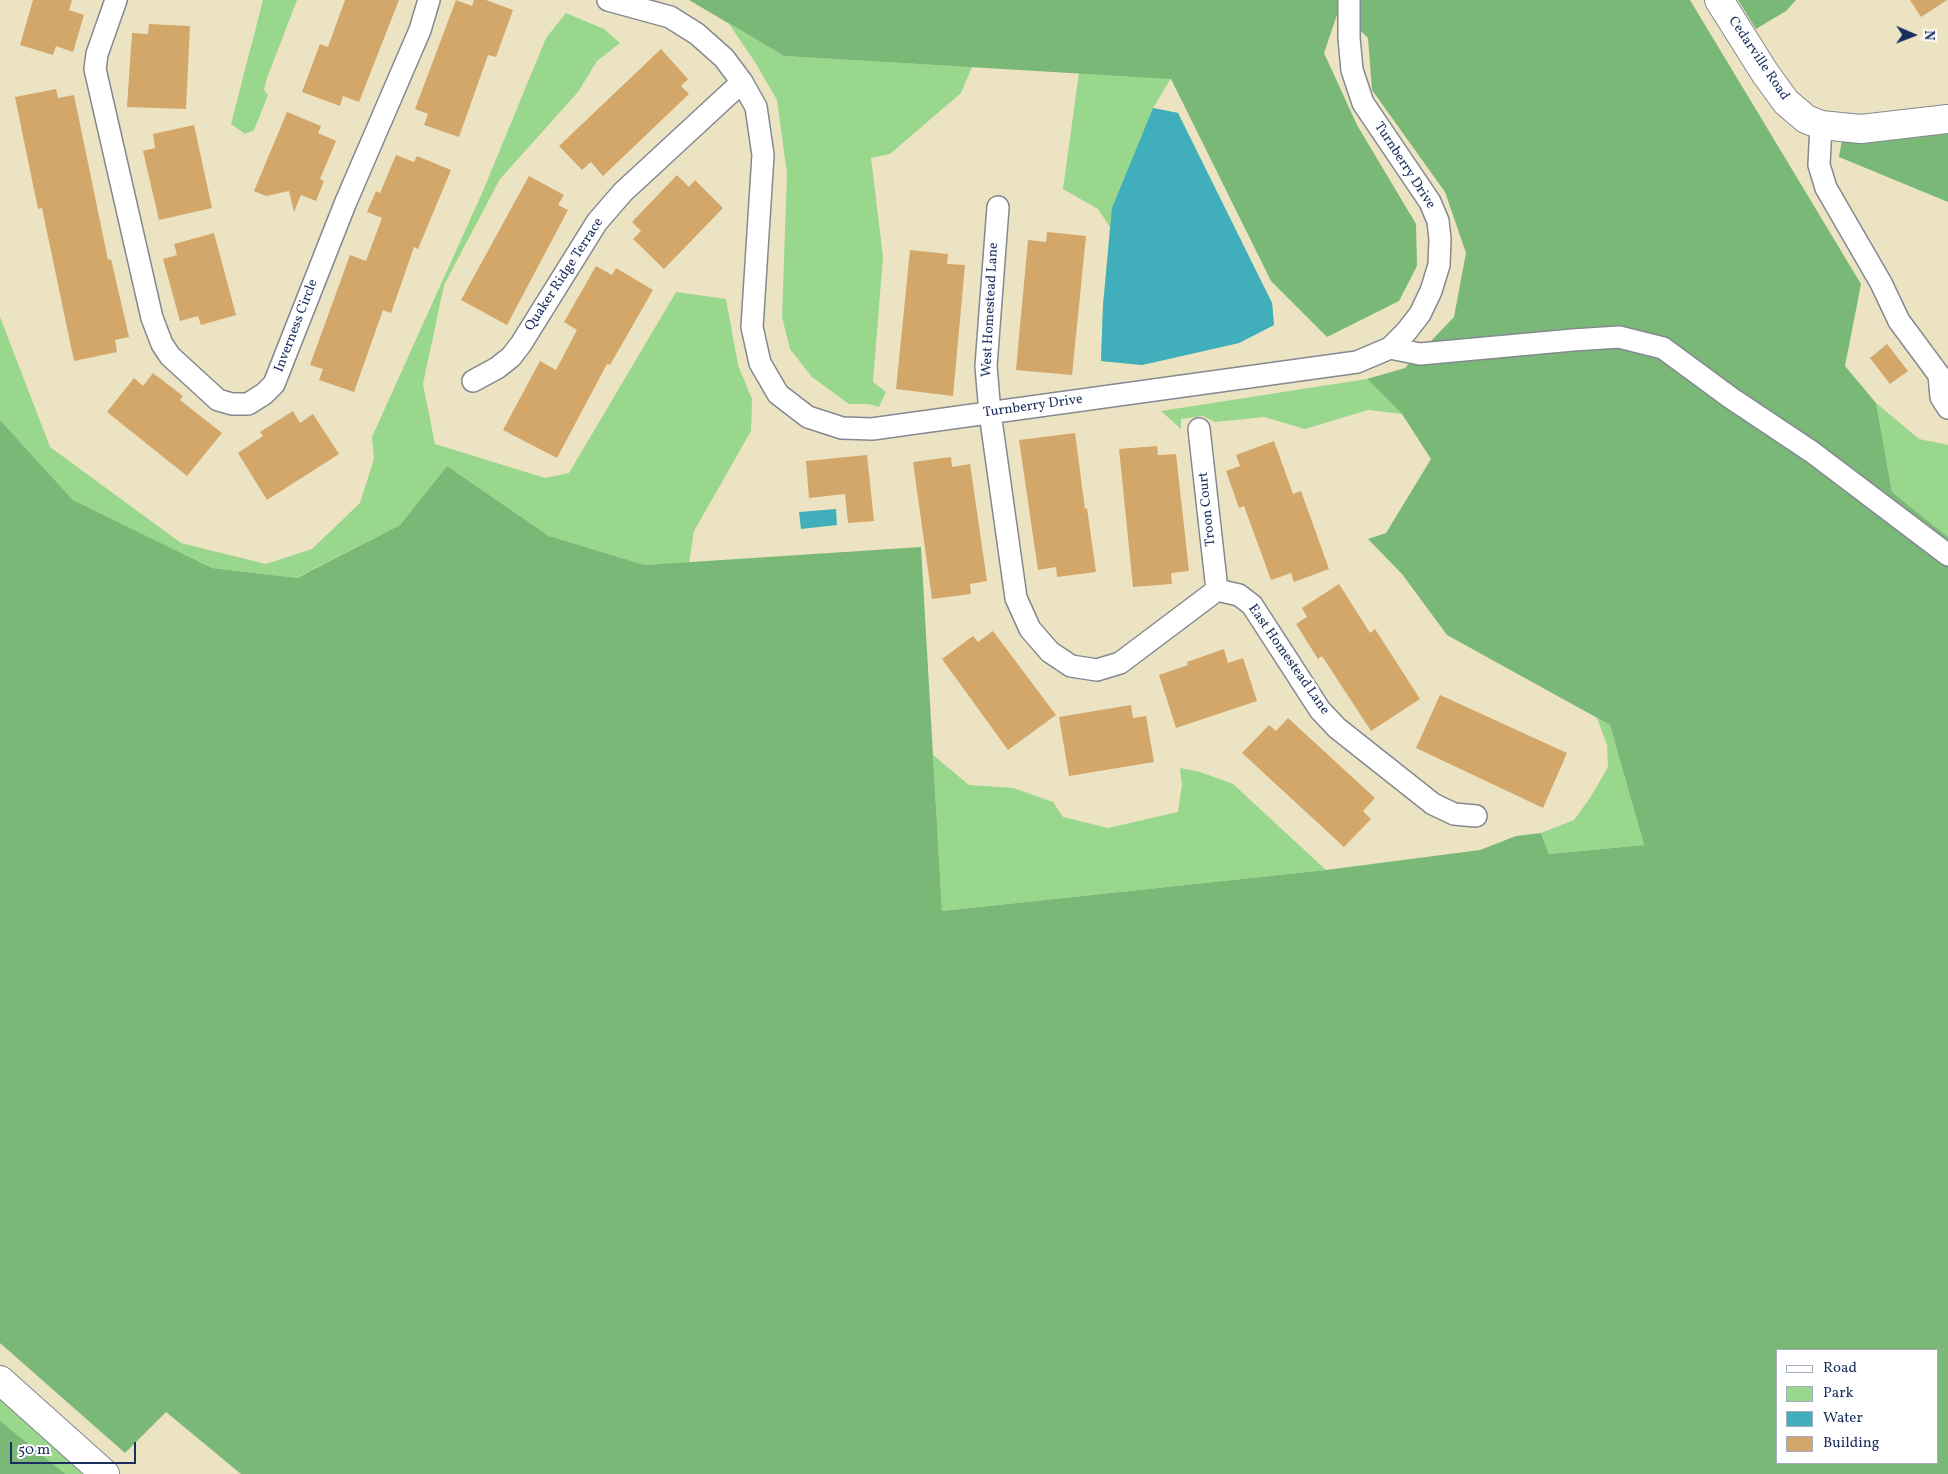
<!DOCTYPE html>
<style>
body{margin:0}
#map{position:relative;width:1948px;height:1474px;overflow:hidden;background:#ece3c3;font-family:Vollkorn,serif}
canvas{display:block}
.legend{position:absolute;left:1776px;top:1349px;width:162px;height:115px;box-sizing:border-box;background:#fff;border:1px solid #a4acbf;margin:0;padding:6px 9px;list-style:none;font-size:15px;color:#1b2f5e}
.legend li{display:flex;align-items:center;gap:10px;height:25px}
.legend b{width:25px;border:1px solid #a4acbf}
.north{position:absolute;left:1888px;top:10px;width:50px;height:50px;-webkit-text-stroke:4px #fff;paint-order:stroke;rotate:91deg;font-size:14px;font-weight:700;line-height:20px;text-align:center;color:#1b2f5e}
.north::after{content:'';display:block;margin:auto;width:18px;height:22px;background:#1b2f5e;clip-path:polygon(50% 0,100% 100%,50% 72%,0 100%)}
.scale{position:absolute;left:10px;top:1442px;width:126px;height:22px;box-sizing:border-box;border:2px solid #1b2f5e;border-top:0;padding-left:6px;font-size:15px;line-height:18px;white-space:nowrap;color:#1b2f5e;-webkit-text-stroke:4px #fff;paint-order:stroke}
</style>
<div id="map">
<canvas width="1948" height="1474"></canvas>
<ul class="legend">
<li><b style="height:6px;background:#fff"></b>Road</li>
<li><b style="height:14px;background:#98d78c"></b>Park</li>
<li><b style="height:14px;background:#40afbb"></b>Water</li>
<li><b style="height:14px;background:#d3a769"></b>Building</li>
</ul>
<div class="north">N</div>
<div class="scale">50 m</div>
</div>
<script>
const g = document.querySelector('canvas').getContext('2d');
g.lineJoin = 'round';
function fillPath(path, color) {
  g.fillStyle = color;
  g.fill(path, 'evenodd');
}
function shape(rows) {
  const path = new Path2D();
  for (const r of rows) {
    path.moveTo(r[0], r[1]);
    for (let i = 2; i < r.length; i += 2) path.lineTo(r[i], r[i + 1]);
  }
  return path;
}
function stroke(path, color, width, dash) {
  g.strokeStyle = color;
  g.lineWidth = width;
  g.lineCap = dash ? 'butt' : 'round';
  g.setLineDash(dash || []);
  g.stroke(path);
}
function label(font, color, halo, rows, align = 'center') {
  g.font = font + ' Vollkorn,serif';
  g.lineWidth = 5;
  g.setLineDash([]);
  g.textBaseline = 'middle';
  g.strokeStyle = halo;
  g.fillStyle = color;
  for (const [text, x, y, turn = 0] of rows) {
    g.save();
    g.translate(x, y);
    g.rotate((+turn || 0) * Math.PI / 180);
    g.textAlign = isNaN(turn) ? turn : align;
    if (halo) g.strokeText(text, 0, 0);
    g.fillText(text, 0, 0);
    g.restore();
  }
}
fillPath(shape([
 [263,0,297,0,267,78,264,90,268,95,254,130,245,134,231,124],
 [566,13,604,29,620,43,597,61,578,92,500,179,444,285,423,384,435,444,545,478,569,473,676,292,726,299,738,365,752,399,751,431,694,531,689,563,645,565,549,536,447,466,400,525,296,578,212,568,73,500,0,420,0,317,50,447,181,543,266,564,312,549,360,503,374,459,372,437,483,191,546,38],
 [729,24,784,56,972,67,961,93,890,154,871,158,883,257,873,382,886,392,879,407,868,404,849,404,812,377,790,349,782,317,787,173,777,100,755,62],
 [1079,73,1171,78,1153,108,1178,113,1272,303,1274,325,1239,343,1142,365,1101,361,1103,306,1110,227,1098,209,1063,189],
 [1367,379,1402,414,1368,410,1305,429,1264,417,1215,422,1203,416,1181,419,1181,429,1161,411],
 [1876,403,1919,439,1948,445,1948,537,1892,492],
 [1597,718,1610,725,1644,845,1549,854,1541,833,1574,820,1590,798,1608,767,1607,745],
 [933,755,969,785,1013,788,1053,802,1063,817,1108,828,1178,812,1182,785,1180,768,1200,772,1233,784,1326,870,942,911],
 [0,1397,85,1474,0,1474]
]), '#98d78c');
fillPath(shape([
 [689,0,1690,0,1861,284,1845,366,1876,403,1892,492,1948,537,1948,1474,241,1474,166,1412,125,1453,0,1343,0,420,73,500,212,568,297,578,400,525,447,466,549,536,645,565,921,547,942,911,1326,870,1480,850,1516,836,1541,833,1549,854,1644,845,1610,725,1447,635,1402,574,1368,539,1386,533,1431,459,1402,414,1367,379,1405,368,1454,317,1466,253,1445,192,1372,90,1368,38,1339,9,1324,53,1357,125,1416,224,1417,266,1399,301,1327,337,1271,281,1171,79,784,56],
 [1777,1350,1937,1350,1937,1463,1777,1463],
 [1738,0,1796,0,1786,11,1756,29],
 [1948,133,1948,202,1839,157,1842,140],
 [0,1421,65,1474,0,1474]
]), '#7ab878');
fillPath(shape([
 [1153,108,1178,113,1272,303,1274,325,1239,343,1142,365,1101,361,1103,306,1112,208],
 [836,509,837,525,801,529,799,512]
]), '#40afbb');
fillPath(shape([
 [33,0,72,0,69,10,84,15,73,52,56,46,53,55,20,45],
 [345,0,399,0,359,102,343,96,340,106,302,92,320,44,328,47],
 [456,0,472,6,474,0,486,0,513,10,496,57,488,55,459,137,424,125,428,114,415,109],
 [1910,0,1947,0,1921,17],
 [149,24,190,26,186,109,127,107,132,33,148,34],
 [661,49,688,79,681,86,689,94,603,176,591,162,582,170,559,146],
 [56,89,58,98,74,95,108,260,111,259,129,337,115,340,117,352,74,361,42,208,38,209,15,97],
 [287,112,321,126,318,133,336,141,320,179,324,181,316,201,301,195,294,212,289,191,266,196,254,191],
 [194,125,212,208,159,220,143,151,155,148,153,134],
 [396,155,414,162,417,156,451,170,418,249,414,247,391,313,383,310,354,392,319,380,323,369,310,365,350,255,366,261,382,218,367,212,376,191,380,193],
 [677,175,689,187,695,180,723,208,664,269,633,239,641,231,632,222],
 [529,176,564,195,558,205,568,210,507,325,461,300],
 [1047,232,1086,236,1072,375,1016,370,1028,240,1046,242],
 [214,233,236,315,201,325,198,316,180,321,163,259,177,255,174,244],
 [910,250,948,254,947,264,965,265,953,396,896,389],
 [596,266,612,275,616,268,653,290,610,365,607,364,557,458,503,430,540,361,556,370,577,330,564,322],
 [1887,344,1908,371,1890,384,1870,358],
 [153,373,183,396,180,400,222,433,187,476,107,412,134,378,143,386],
 [293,411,300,423,313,414,339,454,267,500,238,453,263,436,260,432],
 [1075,433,1085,509,1087,508,1096,572,1057,577,1056,567,1038,570,1019,440],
 [1274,441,1293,494,1301,491,1329,569,1294,582,1291,573,1271,580,1244,506,1239,508,1226,471,1240,466,1236,455],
 [1157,446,1158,455,1176,454,1189,571,1171,573,1172,584,1133,587,1119,449],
 [867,455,874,521,848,523,845,494,809,498,806,461],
 [951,457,952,467,970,464,987,581,970,584,971,594,932,599,913,462],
 [1339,584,1370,633,1375,629,1420,699,1371,731,1322,656,1318,659,1296,624,1307,617,1302,608],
 [993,631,1056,715,1008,750,942,659,973,636,978,642],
 [1224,649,1228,663,1243,658,1257,701,1176,728,1159,675,1188,665,1187,662],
 [1440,695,1567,753,1543,808,1416,748],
 [1131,705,1133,718,1146,716,1154,762,1069,776,1059,717],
 [1288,718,1375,798,1363,811,1371,819,1344,847,1242,753,1269,725,1276,731]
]), '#d3a769');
const minor = shape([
 [116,0,97,54,95,69,152,318,162,344,170,356,218,400,232,404,248,404,264,394,274,384,345,204,420,30,429,0],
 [608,0,670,17,697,34,724,58,742,82,756,107,763,155,752,327,760,363,778,394,808,417,842,428,872,429,1357,362,1390,348,1406,332,1420,314,1431,291,1439,265,1440,239,1438,221,1430,202,1363,103,1352,70,1349,38,1349,0],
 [1821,125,1819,165,1826,188,1881,283,1899,321,1939,375,1948,383],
 [998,207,986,366,990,413,1016,598,1030,629,1050,652,1071,666,1097,670,1120,663,1217,590,1239,595,1252,605,1320,710,1337,728,1433,804,1454,814,1476,816],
 [1390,348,1420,354,1573,340,1619,337,1663,348,1731,398,1812,452,1948,555],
 [1939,375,1941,397,1948,408],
 [473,381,497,368,511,357,521,344,597,222,623,192,742,82],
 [1199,429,1217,590]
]);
const major = shape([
 [1719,0,1765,73,1786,102,1806,119,1821,125,1861,129,1948,119]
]);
const highway = shape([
 [0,1380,105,1474]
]);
stroke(minor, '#848990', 24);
stroke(major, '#848990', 30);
stroke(highway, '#848990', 30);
stroke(minor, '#fff', 21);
stroke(major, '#fff', 28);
stroke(highway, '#fff', 28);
label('14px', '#1b2f5e', '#fff', [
 ["Cedarville Road",1758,59,56],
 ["Turnberry Drive",1404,166,57],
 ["Quaker Ridge Terrace",565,275,-57],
 ["West Homestead Lane",991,310,-87],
 ["Inverness Circle",297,326,-69],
 ["Turnberry Drive",1033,407,-8],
 ["Troon Court",1208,509,-96],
 ["East Homestead Lane",1288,660,55]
]);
</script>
